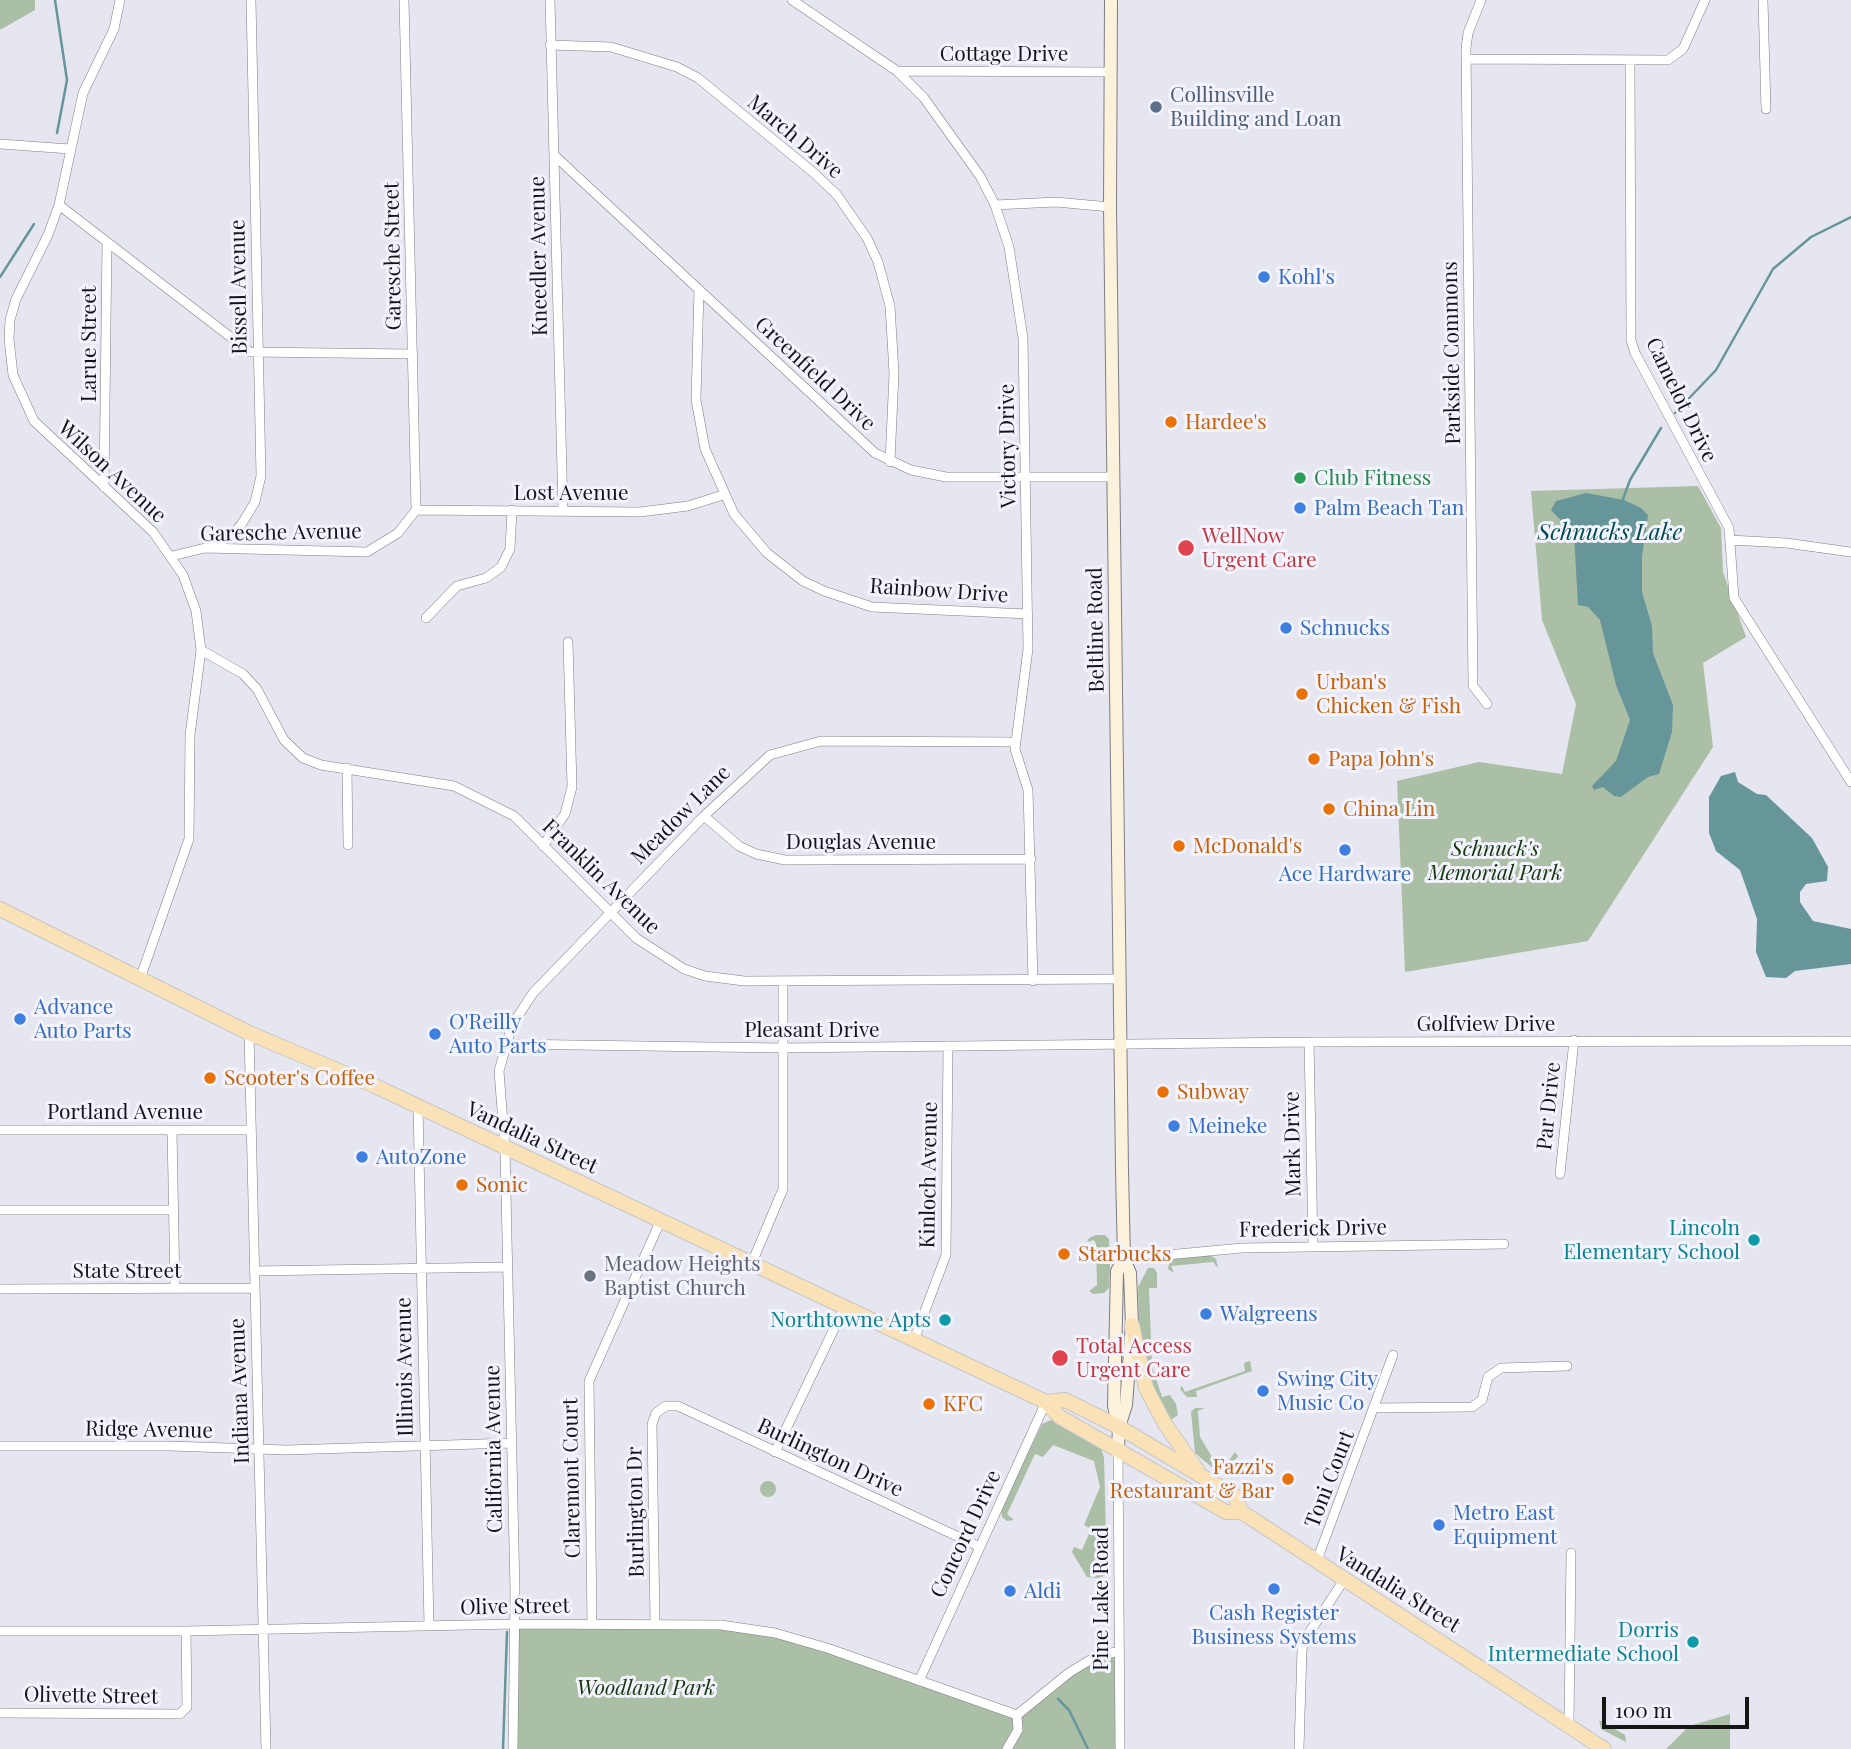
<!DOCTYPE html>
<style>
body{margin:0}
#map{position:relative;width:1851px;height:1749px;overflow:hidden;background:#e6e6f0;font-family:"Playfair Display",serif}
canvas{display:block}
.scale{position:absolute;left:1602px;top:1697px;width:147px;height:32px;box-sizing:border-box;border:4px solid #151518;border-top:0;padding-left:9px;font-size:21px;line-height:24px;white-space:nowrap;color:#151518;-webkit-text-stroke:5px #f3f3fd;paint-order:stroke}
</style>
<div id="map">
<canvas width="1851" height="1749"></canvas>
<div class="scale">100 m</div>
</div>
<script>
const g = document.querySelector('canvas').getContext('2d');
g.lineJoin = 'round';
function fillPath(path, color) {
  g.fillStyle = color;
  g.fill(path, 'evenodd');
}
function shape(rows) {
  const path = new Path2D();
  for (const r of rows) {
    if (r.length === 3) {
      path.moveTo(r[0] + r[2], r[1]);
      path.arc(r[0], r[1], r[2], 0, 2 * Math.PI);
      continue;
    }
    path.moveTo(r[0], r[1]);
    for (let i = 2; i < r.length; i += 2) path.lineTo(r[i], r[i + 1]);
  }
  return path;
}
function stroke(path, color, width, dash) {
  g.strokeStyle = color;
  g.lineWidth = width;
  g.lineCap = dash ? 'butt' : 'round';
  g.setLineDash(dash || []);
  g.stroke(path);
}
function label(font, color, halo, rows, align = 'center') {
  g.font = font + ' "Playfair Display",serif';
  g.lineWidth = 6;
  g.setLineDash([]);
  g.textBaseline = 'middle';
  g.strokeStyle = halo;
  g.fillStyle = color;
  for (const [text, x, y, turn = 0] of rows) {
    g.save();
    g.translate(x, y);
    g.rotate((+turn || 0) * Math.PI / 180);
    g.textAlign = isNaN(turn) ? turn : align;
    if (halo) g.strokeText(text, 0, 0);
    g.fillText(text, 0, 0);
    g.restore();
  }
}
fillPath(shape([
 [0,0,35,0,35,10,0,30],
 [1698,486,1721,528,1723,572,1746,637,1703,663,1713,747,1588,941,1405,972,1397,781,1479,762,1562,774,1576,704,1542,620,1531,491],
 [1096,1235,1105,1235,1109,1239,1110,1266,1109,1288,1104,1293,1093,1294,1089,1291,1097,1285,1096,1244,1094,1240,1087,1242,1089,1238],
 [1210,1255,1216,1259,1218,1268,1213,1262,1171,1266,1174,1273,1168,1269,1170,1259],
 [1148,1268,1154,1268,1157,1273,1157,1288,1149,1288,1152,1366,1162,1397,1170,1395,1176,1404,1178,1415,1171,1420,1150,1385,1139,1333,1138,1287],
 [1250,1361,1252,1371,1196,1391,1197,1397,1187,1397,1180,1389,1182,1386,1185,1392,1245,1371,1244,1363],
 [1195,1408,1205,1408,1198,1411,1200,1437,1215,1462,1223,1469,1235,1452,1238,1456,1226,1473,1220,1474,1195,1453,1191,1412],
 [1051,1420,1100,1445,1104,1458,1107,1575,1098,1578,1087,1577,1072,1552,1074,1547,1082,1550,1091,1529,1084,1525,1100,1487,1094,1461,1053,1445,1043,1457,1035,1454,1007,1514,1014,1520,1007,1521,1002,1517,1001,1509,1042,1424],
 [768,1489,8],
 [516,1624,721,1625,798,1640,1017,1715,1100,1654,1119,1652,1121,1749,512,1749],
 [1730,1714,1730,1749,1666,1749,1689,1726],
 [1599,1720,1625,1735,1626,1742,1601,1729]
]), '#abbea6');
fillPath(shape([
 [1586,493,1624,500,1641,508,1648,515,1642,556,1642,592,1652,626,1653,653,1673,705,1672,732,1659,774,1648,777,1621,797,1614,796,1603,787,1594,790,1592,786,1616,761,1630,720,1616,685,1600,620,1588,607,1578,605,1574,534,1551,510,1556,501],
 [1735,772,1738,782,1757,794,1766,795,1812,838,1828,867,1827,881,1806,884,1800,892,1800,902,1813,921,1851,929,1851,964,1795,971,1786,978,1766,977,1756,952,1757,919,1740,870,1716,851,1709,833,1709,797,1721,776]
]), '#67969a');
stroke(shape([
 [55,0,67,80,57,133],
 [0,277,34,224],
 [1675,413,1716,370,1773,269,1811,237,1851,217],
 [1622,502,1630,480,1661,428],
 [1058,1699,1069,1710,1088,1749],
 [503,1749,507,1632]
]), '#67969a', 2.5);
const minor = shape([
 [120,0,114,29,83,93,59,205,48,235,16,299,10,320,9,339,13,375,34,421,153,532,183,575,196,611,201,650,190,735,189,839,140,979],
 [404,0,416,510],
 [550,0,563,511],
 [792,0,897,71,924,98,980,176,995,205,1009,247,1023,338,1028,649,1015,749,1028,790,1033,981],
 [1481,0,1468,33,1466,48,1473,686,1487,704],
 [1763,0,1766,109],
 [550,45,611,47,677,67,698,78,814,173,837,195,867,238,878,262,890,306,894,373,890,462],
 [1467,59,1668,60,1683,49,1705,0],
 [1630,60,1631,340,1635,353,1729,528,1734,598,1851,782],
 [897,71,1110,72],
 [0,144,70,149],
 [554,155,875,453,911,470,946,477,1113,477],
 [59,205,250,352,413,354],
 [995,205,1056,202,1110,207],
 [699,289,696,400,705,449,734,514,767,553,803,581,824,591,872,607,1028,614],
 [104,487,107,243],
 [416,510,640,512,688,506,723,495],
 [1730,540,1786,543,1851,552],
 [205,548,230,537,241,525,255,502,261,476,251,0],
 [172,556,205,548,367,552,398,533,416,510],
 [426,618,457,586,486,578,501,567,510,549,512,510],
 [201,650,243,674,257,689,284,740,303,758,321,765,454,786,514,816,636,938,684,969,705,976,744,981,1120,979],
 [347,768,348,845],
 [704,816,739,846,756,854,785,860,1031,859],
 [543,846,565,814,572,787,568,642],
 [249,1033,266,1749],
 [1309,1042,1313,1246],
 [505,1044,783,1048,1309,1042,1851,1041],
 [418,1107,429,1626],
 [0,1130,251,1130],
 [172,1130,175,1288],
 [1560,1174,1574,1040],
 [0,1210,173,1210],
 [1124,1259,1242,1248,1504,1244],
 [751,1265,783,1189,783,982],
 [254,1271,507,1267],
 [0,1289,254,1288],
 [914,1340,946,1255,948,1046],
 [1375,1408,1472,1407,1482,1400,1488,1377,1501,1368,1567,1366],
 [0,1446,170,1446,286,1450,512,1443],
 [1118,1448,1120,1749],
 [775,1452,844,1308],
 [1316,1563,1393,1355],
 [655,1623,652,1424,656,1413,666,1406,678,1406,978,1546],
 [592,1624,589,1381,660,1222],
 [0,1631,186,1631,516,1624,721,1625,775,1633,827,1648,1017,1715],
 [919,1681,1046,1402],
 [0,1713,180,1714,187,1707,186,1631],
 [1017,1715,1070,1672,1100,1654,1119,1652],
 [1569,1726,1571,1553],
 [513,1749,515,1591,505,1149,499,1071,512,1025,533,993,704,816,770,755,821,741,1015,742],
 [1007,1749,1018,1730,1017,1715],
 [1299,1749,1302,1649,1307,1636,1344,1580]
]);
const secondary = shape([
 [1111,0,1110,207,1122,1170,1124,1259,1130,1273,1132,1325,1126,1405,1119,1427],
 [1118,1448,1119,1427,1114,1406,1117,1271,1124,1259]
]);
const primary = shape([
 [0,909,249,1033,375,1086,1046,1402,1060,1417,1226,1512,1241,1512,1251,1518,1604,1749],
 [1132,1325,1146,1388,1165,1424,1197,1470],
 [1046,1402,1065,1400,1119,1427,1235,1496,1241,1512]
]);
stroke(minor, '#7d7d86', 10);
stroke(secondary, '#7d7d86', 14);
stroke(primary, '#c7c7c8', 16);
stroke(minor, '#fff', 9);
stroke(secondary, '#fcf1db', 12);
stroke(primary, '#fae2b8', 14);
for (const [x, y, r, color] of [
 [1156,107,7,"#5c6f8a"],
 [1264,277,7,"#3f7fe0"],
 [1171,422,7,"#e8710a"],
 [1300,478,7,"#2e9e5b"],
 [1300,508,7,"#3f7fe0"],
 [1186,548,9,"#e0444e"],
 [1286,628,7,"#3f7fe0"],
 [1302,694,7,"#e8710a"],
 [1314,759,7,"#e8710a"],
 [1329,809,7,"#e8710a"],
 [1179,846,7,"#e8710a"],
 [1345,850,7,"#3f7fe0"],
 [20,1019,7,"#3f7fe0"],
 [435,1034,7,"#3f7fe0"],
 [210,1078,7,"#e8710a"],
 [1163,1092,7,"#e8710a"],
 [1174,1126,7,"#3f7fe0"],
 [362,1157,7,"#3f7fe0"],
 [462,1185,7,"#e8710a"],
 [1754,1240,7,"#0f9aa8"],
 [1064,1254,7,"#e8710a"],
 [590,1276,7,"#6b7280"],
 [1206,1314,7,"#3f7fe0"],
 [945,1320,7,"#0f9aa8"],
 [1060,1358,9,"#e0444e"],
 [1263,1391,7,"#3f7fe0"],
 [929,1404,7,"#e8710a"],
 [1288,1479,7,"#e8710a"],
 [1439,1525,7,"#3f7fe0"],
 [1274,1589,7,"#3f7fe0"],
 [1010,1591,7,"#3f7fe0"],
 [1693,1642,7,"#0f9aa8"]
]) {
  const dot = new Path2D();
  dot.arc(x, y, r, 0, 2 * Math.PI);
  g.fillStyle = color;
  g.fill(dot);
  stroke(dot, '#f3f3fd', 2.5);
}
label('21px', '#151518', '#f3f3fd', [
 ["Cottage Drive",1004,54],
 ["March Drive",795,137,40],
 ["Garesche Street",393,256,-91],
 ["Kneedler Avenue",539,256,-91],
 ["Bissell Avenue",239,287,-91],
 ["Larue Street",89,344,-90],
 ["Parkside Commons",1452,353,-91],
 ["Greenfield Drive",815,374,43],
 ["Camelot Drive",1681,400,64],
 ["Victory Drive",1008,446,-91],
 ["Wilson Avenue",112,472,43],
 ["Lost Avenue",571,493],
 ["Garesche Avenue",281,533,-1],
 ["Rainbow Drive",939,591,4],
 ["Beltline Road",1096,630,-91],
 ["Meadow Lane",681,815,-45],
 ["Douglas Avenue",861,842],
 ["Franklin Avenue",601,877,44],
 ["Golfview Drive",1486,1024],
 ["Pleasant Drive",812,1030],
 ["Par Drive",1549,1106,-84],
 ["Portland Avenue",125,1112],
 ["Vandalia Street",532,1138,25],
 ["Mark Drive",1293,1144,-91],
 ["Kinloch Avenue",929,1175,-89],
 ["Frederick Drive",1313,1229,-1],
 ["State Street",127,1271],
 ["Illinois Avenue",405,1367,-91],
 ["Indiana Avenue",240,1391,-92],
 ["Ridge Avenue",149,1430,1],
 ["California Avenue",494,1449,-91],
 ["Burlington Drive",830,1458,25],
 ["Claremont Court",572,1478,-91],
 ["Toni Court",1330,1479,-69],
 ["Burlington Dr",636,1512,-91],
 ["Concord Drive",966,1534,-65],
 ["Vandalia Street",1398,1590,32],
 ["Pine Lake Road",1101,1599,-90],
 ["Olive Street",515,1607,-1],
 ["Olivette Street",91,1696,1]
]);
label('21px', '#4e5e75', '#f3f3fd', [
 ["Collinsville",1170,95],
 ["Building and Loan",1170,119]
], 'left');
label('21px', '#366cbe', '#f3f3fd', [
 ["Kohl's",1278,277],
 ["Palm Beach Tan",1314,508],
 ["Schnucks",1300,628],
 ["Ace Hardware",1345,874,"center"],
 ["Advance",34,1007],
 ["Auto Parts",34,1031],
 ["O'Reilly",449,1022],
 ["Auto Parts",449,1046],
 ["Meineke",1188,1126],
 ["AutoZone",376,1157],
 ["Walgreens",1220,1314],
 ["Swing City",1277,1379],
 ["Music Co",1277,1403],
 ["Metro East",1453,1513],
 ["Equipment",1453,1537],
 ["Aldi",1024,1591],
 ["Cash Register",1274,1613,"center"],
 ["Business Systems",1274,1637,"center"]
], 'left');
label('21px', '#c56008', '#f3f3fd', [
 ["Hardee's",1185,422],
 ["Urban's",1316,682],
 ["Chicken & Fish",1316,706],
 ["Papa John's",1328,759],
 ["China Lin",1343,809],
 ["McDonald's",1193,846],
 ["Scooter's Coffee",224,1078],
 ["Subway",1177,1092],
 ["Sonic",476,1185],
 ["Starbucks",1078,1254],
 ["KFC",943,1404],
 ["Fazzi's",1274,1467,"right"],
 ["Restaurant & Bar",1274,1491,"right"]
], 'left');
label('21px', '#27864d', '#f3f3fd', [
 ["Club Fitness",1314,478]
], 'left');
label('21px', '#be3a42', '#f3f3fd', [
 ["WellNow",1202,536],
 ["Urgent Care",1202,560],
 ["Total Access",1076,1346],
 ["Urgent Care",1076,1370]
], 'left');
label('italic 21px', '#15370c', '#f3f3fd', [
 ["Schnuck's",1495,849],
 ["Memorial Park",1495,873],
 ["Woodland Park",646,1688]
]);
label('21px', '#0d838f', '#f3f3fd', [
 ["Lincoln",1740,1228],
 ["Elementary School",1740,1252],
 ["Northtowne Apts",931,1320],
 ["Dorris",1679,1630],
 ["Intermediate School",1679,1654]
], 'right');
label('21px', '#5b616d', '#f3f3fd', [
 ["Meadow Heights",604,1264],
 ["Baptist Church",604,1288]
], 'left');
label('italic 23px', '#004b51', '#f3f3fd', [
 ["Schnucks Lake",1610,533]
]);
</script>
